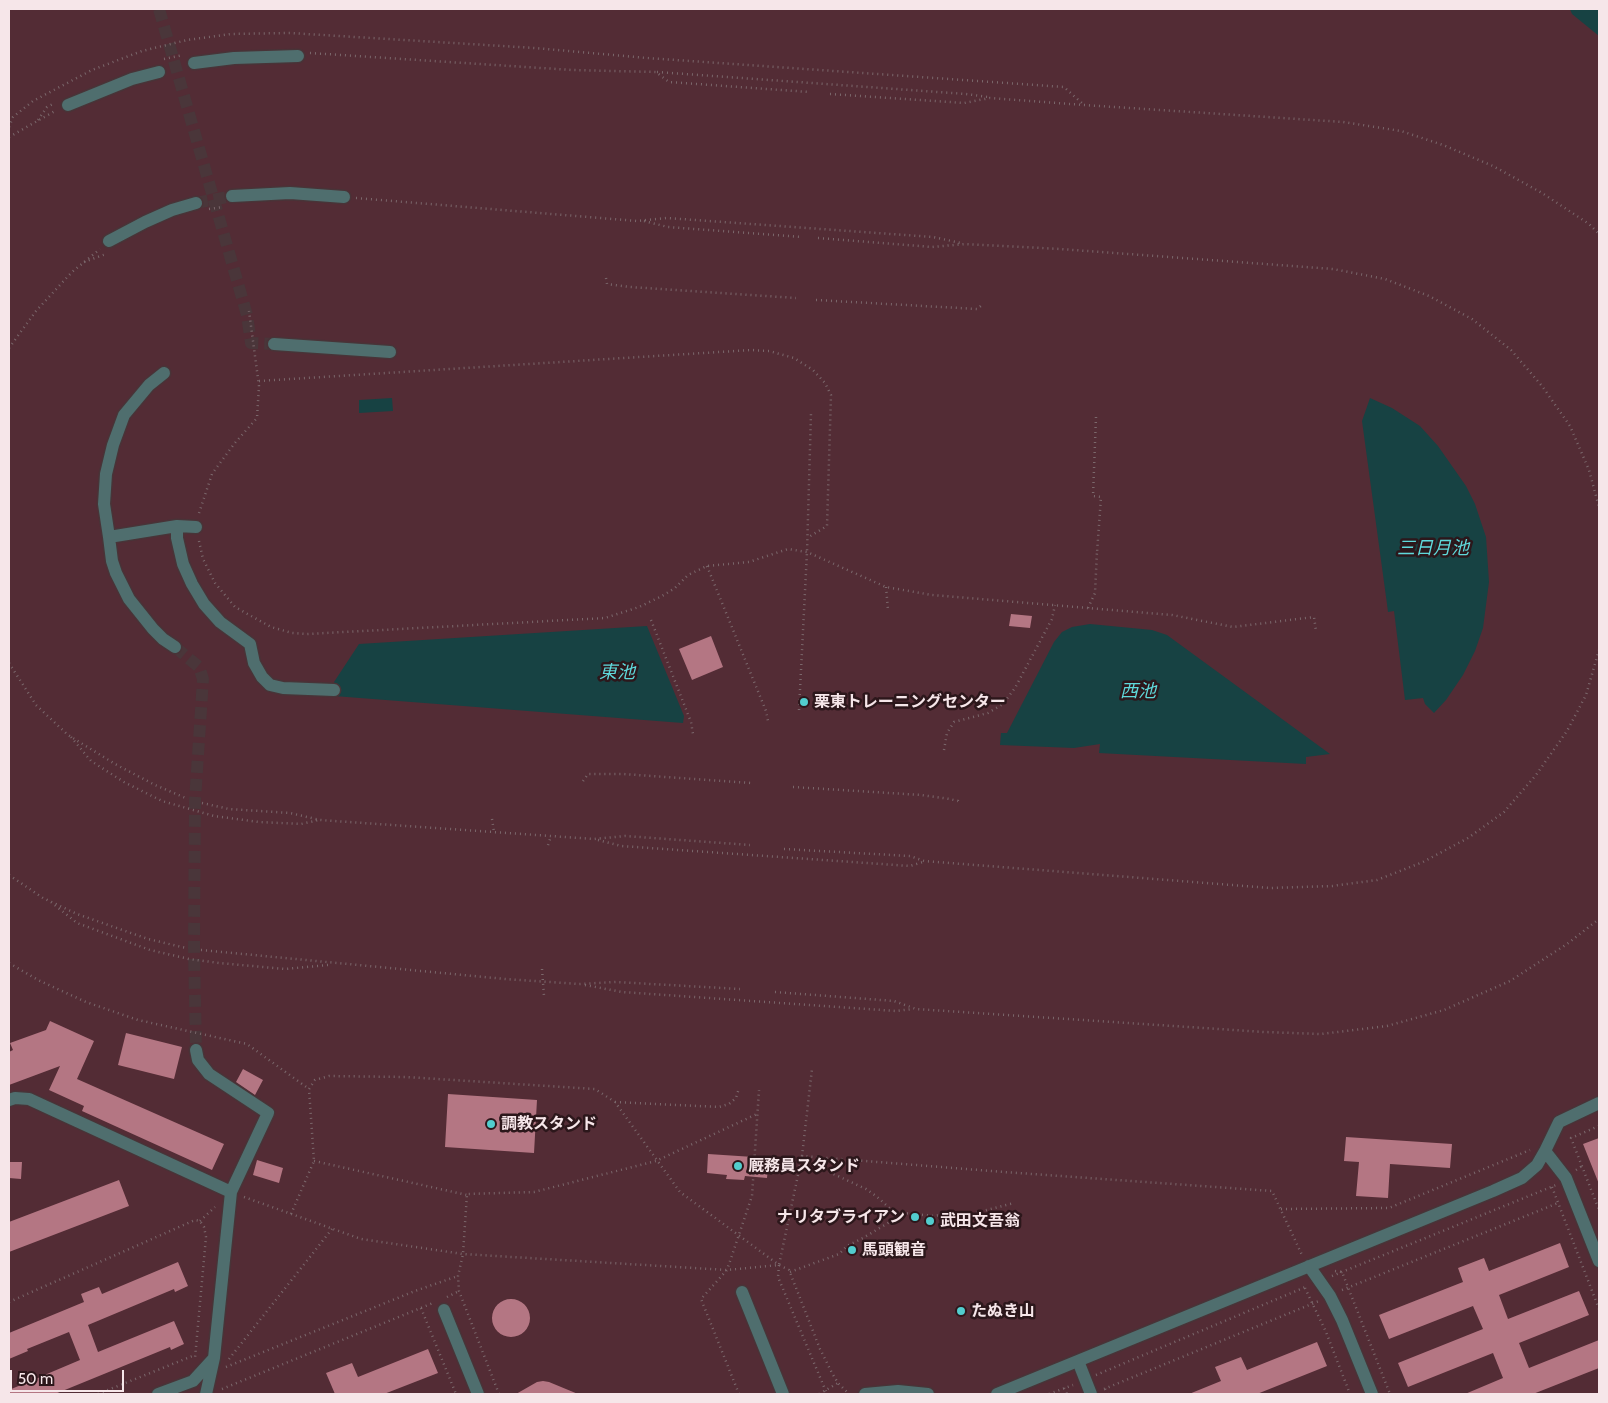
<!DOCTYPE html>
<meta charset="utf-8">
<style>
body{margin:0}
#map{position:relative;width:1608px;height:1403px;overflow:hidden;background:#2c171b;font-family:Cabin,sans-serif}
canvas{display:block}
.frame{position:absolute;inset:0;border:10px solid #f6e6e9;pointer-events:none}
.scale{position:absolute;left:10px;top:1370px;width:114px;height:22px;box-sizing:border-box;border:2px solid #f6e6e9;border-top:0;padding-left:6px;font-size:15px;line-height:18px;white-space:nowrap;color:#f6e6e9;-webkit-text-stroke:4px #2c171b;paint-order:stroke}
</style>
<div id="map">
<canvas width="1608" height="1403"></canvas>
<div class="frame"></div>
<div class="scale">50 m</div>
</div>
<script>
const g = document.querySelector('canvas').getContext('2d');
g.lineJoin = 'round';
function fillPath(path, color) {
  g.fillStyle = color;
  g.fill(path, 'evenodd');
}
function shape(rows) {
  const path = new Path2D();
  for (const r of rows) {
    if (r.length === 3) {
      path.moveTo(r[0] + r[2], r[1]);
      path.arc(r[0], r[1], r[2], 0, 2 * Math.PI);
      continue;
    }
    path.moveTo(r[0], r[1]);
    for (let i = 2; i < r.length; i += 2) path.lineTo(r[i], r[i + 1]);
  }
  return path;
}
function stroke(path, color, width, dash) {
  g.strokeStyle = color;
  g.lineWidth = width;
  g.lineCap = dash ? 'butt' : 'round';
  g.setLineDash(dash || []);
  g.stroke(path);
}
function label(font, color, halo, rows, align = 'center') {
  g.font = font + ' Cabin,"Noto Sans JP",sans-serif';
  g.lineWidth = 5;
  g.setLineDash([]);
  g.textBaseline = 'middle';
  g.strokeStyle = halo;
  g.fillStyle = color;
  for (const [text, x, y, turn = 0] of rows) {
    g.save();
    g.translate(x, y);
    g.rotate((+turn || 0) * Math.PI / 180);
    g.textAlign = isNaN(turn) ? turn : align;
    if (halo) g.strokeText(text, 0, 0);
    g.fillText(text, 0, 0);
    g.restore();
  }
}
fillPath(shape([
 [9,9,1599,9,1599,1394,9,1394]
]), '#532c35');
fillPath(shape([
 [1570,9,1599,9,1599,36,1572,14],
 [392,398,393,411,359,413,359,400],
 [1370,398,1392,408,1420,426,1438,446,1466,486,1475,504,1486,537,1489,582,1483,628,1475,651,1463,675,1446,700,1434,713,1425,704,1423,698,1405,700,1394,611,1388,612,1387,604,1362,421],
 [1090,624,1152,630,1167,635,1330,754,1306,757,1306,764,1099,753,1100,744,1074,748,1000,745,1001,733,1007,733,1054,642,1062,632,1072,627],
 [647,626,684,716,683,723,334,696,334,682,359,644]
]), '#174243');
fillPath(shape([
 [1011,614,1032,616,1030,628,1009,626],
 [711,636,723,667,692,680,679,649],
 [50,1021,94,1041,77,1079,224,1144,212,1170,82,1111,84,1106,49,1090,60,1066,9,1085,9,1052,13,1050,10,1043,46,1030],
 [126,1033,182,1047,174,1079,118,1065],
 [243,1069,263,1080,255,1095,236,1082],
 [448,1094,537,1100,534,1153,445,1147],
 [1346,1137,1452,1144,1450,1168,1390,1164,1388,1198,1356,1196,1359,1162,1344,1161],
 [1599,1138,1599,1184,1583,1144],
 [708,1154,769,1158,767,1178,745,1176,744,1180,726,1179,727,1175,707,1173],
 [257,1160,283,1168,279,1183,253,1175],
 [10,1162,22,1162,21,1179,9,1178],
 [119,1180,129,1206,9,1252,9,1222],
 [1560,1243,1569,1267,1499,1295,1508,1319,1579,1291,1589,1315,1519,1343,1529,1368,1599,1340,1599,1368,1533,1394,1465,1394,1503,1378,1493,1353,1408,1387,1398,1363,1483,1329,1473,1306,1389,1339,1379,1315,1463,1282,1458,1268,1484,1258,1489,1271],
 [178,1262,188,1286,175,1292,174,1289,88,1325,98,1352,174,1321,184,1344,171,1350,170,1347,55,1394,9,1394,9,1390,80,1360,69,1332,27,1349,28,1351,9,1359,9,1333,84,1302,81,1294,99,1287,102,1294],
 [511,1318,19],
 [1317,1342,1327,1366,1257,1394,1189,1394,1221,1381,1215,1367,1241,1357,1247,1370],
 [428,1349,438,1373,384,1394,335,1394,326,1373,352,1363,358,1377],
 [543,1381,549,1382,578,1394,516,1394,537,1382]
]), '#b47683');
stroke(shape([
 [159,9,247,315,251,343,274,344],
 [196,203,232,196],
 [175,647,199,667,203,679,195,801,194,949,196,1050]
]), '#4a363a', 12, [12, 6]);
const minor = shape([
 [194,63,234,58,298,56],
 [68,105,132,79,159,72],
 [232,196,290,193,344,197],
 [109,241,145,222,172,210,196,203],
 [274,344,390,352],
 [177,526,177,538,183,564,192,584,204,604,220,622,250,644,254,663,262,677,270,685,283,688,334,690],
 [109,537,104,504,106,474,113,445,124,415,149,385,164,373],
 [175,647,163,639,153,629,129,599,116,573,112,561,109,537,177,526,196,527],
 [196,1050,198,1060,209,1074,268,1113,231,1192],
 [9,1100,15,1098,29,1099,231,1192,214,1358,206,1394],
 [1545,1151,1559,1122,1599,1103],
 [1309,1266,1330,1296,1342,1320,1372,1394],
 [742,1292,783,1394],
 [444,1310,478,1394],
 [1078,1361,1091,1394],
 [158,1394,193,1381,214,1358],
 [865,1394,898,1391,928,1394],
 [997,1394,1493,1191,1522,1178,1537,1165,1545,1151,1566,1178,1599,1261]
]);
stroke(minor, '#483438', 15);
stroke(shape([
 [310,53,572,70,656,72,669,82,809,92],
 [164,59,183,55],
 [657,72,966,94,988,97],
 [830,94,964,103,990,98,1084,105,1343,122,1401,131,1443,145,1493,166,1542,193,1589,224,1599,234],
 [38,120,47,107,55,103],
 [9,127,13,117,33,101,92,70,142,51,187,40,231,34,290,33,535,48,647,58,1064,87,1084,105],
 [9,137,55,111],
 [356,198,637,221,667,218,933,237,961,243],
 [209,209,223,207],
 [644,221,668,227,802,237],
 [818,238,932,247,965,244,1060,249,1333,269,1385,279,1429,296,1472,319,1511,350,1542,386,1570,426,1589,470,1599,507],
 [84,262,106,254],
 [606,278,607,284,630,287,796,298],
 [816,300,977,309,982,305],
 [9,348,36,311,72,272,100,249],
 [259,381,751,350,769,351,794,358,813,370,825,383,831,395,827,526,807,538],
 [1096,417,1093,496,1101,497,1097,553],
 [199,513,212,474,234,444,257,418,259,386,249,311],
 [199,541,203,559,215,583,235,607,271,627,292,633,307,634,605,618,639,607,662,596,675,588,688,575,707,566,749,562,788,549,807,552,886,587,932,595,1172,615,1233,627,1314,617,1316,631],
 [707,566,766,711,768,721],
 [886,587,888,610],
 [1088,608,1095,593,1097,551],
 [651,620,691,722,693,734],
 [9,663,36,705,68,735,115,764,155,785,188,799],
 [799,710,807,552,811,413],
 [71,737,91,761,124,782,162,801,214,816,259,822,301,824,319,820],
 [944,750,947,733,954,722,988,713,1003,704,1015,688,1052,619,1055,605],
 [583,781,588,774,623,774,751,783],
 [793,787,921,795,950,799,958,801,959,804],
 [202,803,229,809,290,813,320,820,594,839,625,836,750,845],
 [492,819,494,832],
 [598,840,621,846,910,866,923,862],
 [548,845,551,836],
 [784,849,910,856,924,861,1270,888,1332,886,1377,880,1423,862,1468,838,1504,812,1536,775,1567,731,1586,695,1599,650],
 [9,875,43,898,77,914,148,939,186,948],
 [51,902,77,923,150,950,189,959,219,963,285,969,328,965],
 [201,950,505,979,579,984,616,982,740,989],
 [9,963,38,980,86,1002,138,1020,247,1044,309,1089],
 [542,969,544,996],
 [585,985,622,992,896,1011,913,1009],
 [775,992,894,1001,916,1009,1264,1032,1321,1034,1387,1026,1444,1010,1510,981,1567,944,1599,919],
 [615,1102,719,1107,729,1104,736,1098,739,1088],
 [1599,1126,1571,1138,1599,1210],
 [802,1156,812,1069],
 [827,1158,826,1167,829,1172,866,1189,876,1196,894,1212,934,1216,946,1214,963,1216,1014,1203],
 [314,1161,467,1195],
 [1576,1170,1582,1166],
 [1552,1187,1599,1309],
 [244,1197,361,1239,463,1254,727,1270,779,1265,802,1156,1004,1172,1272,1191,1302,1255],
 [1281,1209,1389,1208,1530,1150],
 [291,1214,314,1161,309,1089,315,1080,329,1076,406,1077,595,1089,615,1102,680,1192,779,1265,789,1270,820,1349,832,1373,838,1383,849,1394],
 [200,1221,215,1207],
 [779,1265,778,1277,827,1394],
 [1335,1271,1342,1272,1390,1394],
 [790,1272,839,1254,847,1246,863,1238,893,1220,896,1213],
 [1332,1276,1556,1185],
 [1305,1288,1326,1332,1350,1394],
 [1342,1290,1558,1203],
 [447,1297,459,1291],
 [9,1302,195,1220,200,1221,204,1227,206,1237,195,1358],
 [421,1308,456,1394],
 [229,1359,332,1229],
 [226,1367,415,1291,458,1276],
 [1096,1375,1308,1286],
 [1064,1388,1067,1394],
 [222,1389,433,1303],
 [1104,1389,1319,1301],
 [1105,1389,1108,1394],
 [98,1394,195,1355],
 [499,1394,459,1291,458,1276,463,1254,467,1194,534,1192,656,1161,757,1114],
 [739,1394,701,1299,727,1270,752,1196,759,1090],
 [819,1394,838,1383],
 [1049,1394,1073,1385]
]), '#7b686c', 2.5, [1, 4]);
stroke(minor, '#4f6e6e', 12);
for (const [x, y, r, color] of [
 [804,702,5,"#52cdce"],
 [491,1124,5,"#52cdce"],
 [738,1166,5,"#52cdce"],
 [915,1217,5,"#52cdce"],
 [930,1221,5,"#52cdce"],
 [852,1250,5,"#52cdce"],
 [961,1311,5,"#52cdce"]
]) {
  const dot = new Path2D();
  dot.arc(x, y, r, 0, 2 * Math.PI);
  g.fillStyle = color;
  g.fill(dot);
  stroke(dot, '#2c171b', 2);
}
label('bold 16px', '#f6e6e9', '#2c171b', [
 ["栗東トレーニングセンター",814,702],
 ["調教スタンド",501,1124],
 ["厩務員スタンド",748,1166],
 ["ナリタブライアン",905,1217,"right"],
 ["武田文吾翁",940,1221],
 ["馬頭観音",862,1250],
 ["たぬき山",971,1311]
], 'left');
label('italic 18px', '#5fd9db', '#2c171b', [
 ["三日月池",1433,549],
 ["東池",617,673],
 ["西池",1138,692]
]);
</script>
